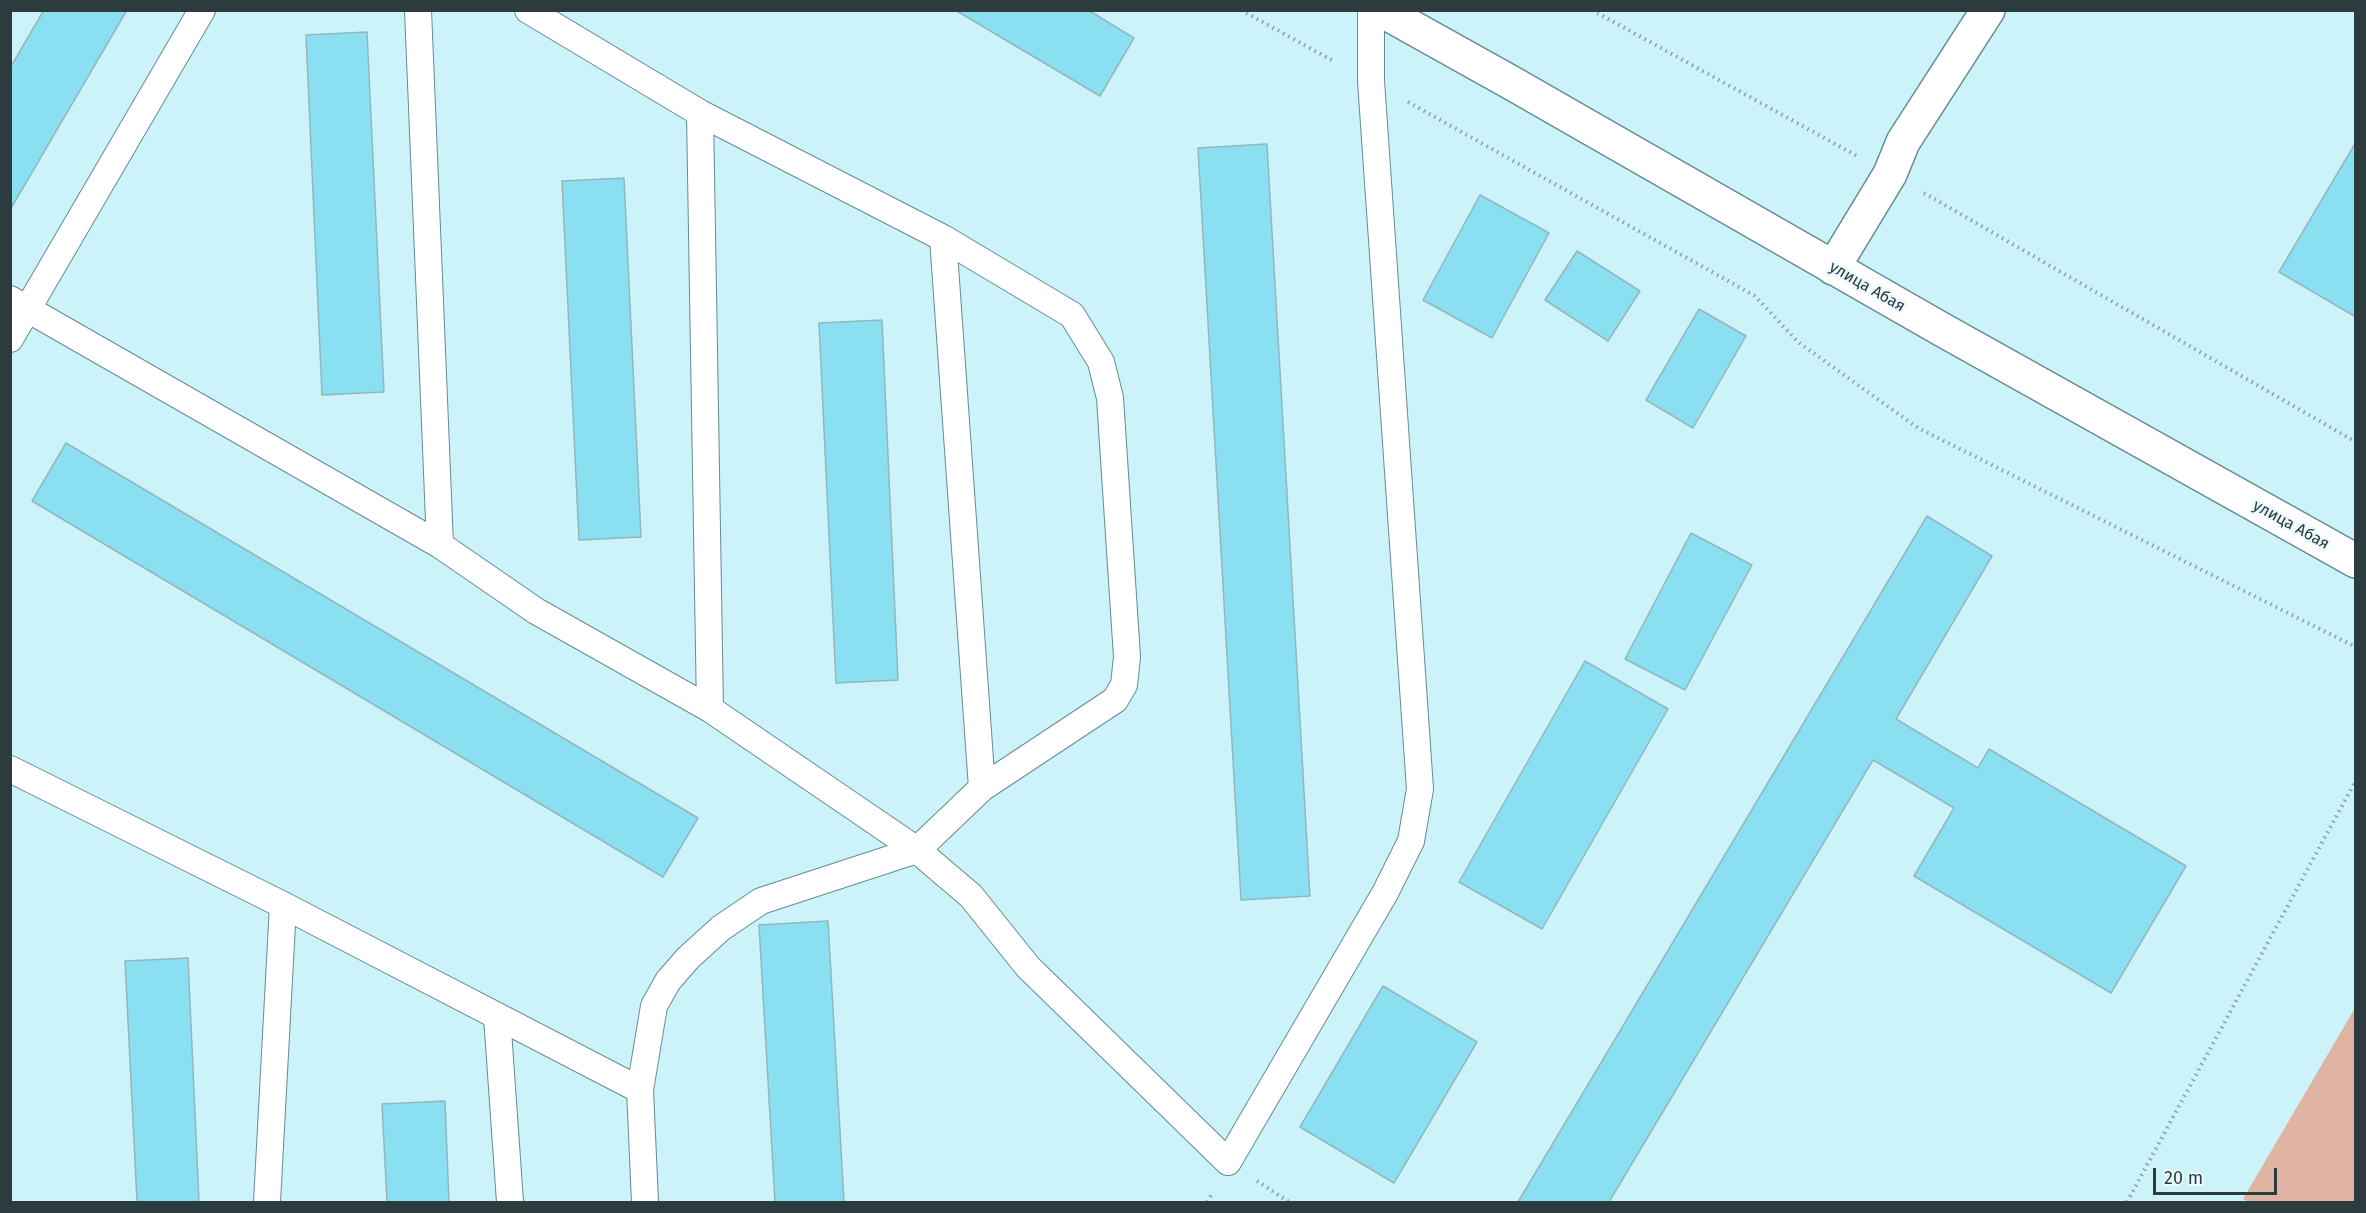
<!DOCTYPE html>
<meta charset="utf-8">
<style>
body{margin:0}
#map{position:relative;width:2366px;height:1213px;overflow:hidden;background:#ccf2fa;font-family:"Fira Sans",sans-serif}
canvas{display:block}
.frame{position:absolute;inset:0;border:12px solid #2b3b3e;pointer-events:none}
.scale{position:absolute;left:2153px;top:1168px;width:124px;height:27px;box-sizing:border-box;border:3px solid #2b3b3e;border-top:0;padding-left:8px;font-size:18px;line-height:21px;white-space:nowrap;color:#2b3b3e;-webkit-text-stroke:4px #ebfafe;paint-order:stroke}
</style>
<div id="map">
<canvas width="2366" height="1213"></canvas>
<div class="frame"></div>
<div class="scale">20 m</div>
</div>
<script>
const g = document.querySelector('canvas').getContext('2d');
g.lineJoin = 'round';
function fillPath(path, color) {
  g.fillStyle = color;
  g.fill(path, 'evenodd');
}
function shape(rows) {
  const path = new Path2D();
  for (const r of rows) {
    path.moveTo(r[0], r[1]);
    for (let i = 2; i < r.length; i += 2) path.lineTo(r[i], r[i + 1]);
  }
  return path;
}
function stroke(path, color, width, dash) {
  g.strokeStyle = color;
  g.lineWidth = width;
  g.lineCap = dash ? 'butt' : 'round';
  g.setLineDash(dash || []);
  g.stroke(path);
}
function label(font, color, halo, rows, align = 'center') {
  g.font = font + ' "Fira Sans",sans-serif';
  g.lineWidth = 4.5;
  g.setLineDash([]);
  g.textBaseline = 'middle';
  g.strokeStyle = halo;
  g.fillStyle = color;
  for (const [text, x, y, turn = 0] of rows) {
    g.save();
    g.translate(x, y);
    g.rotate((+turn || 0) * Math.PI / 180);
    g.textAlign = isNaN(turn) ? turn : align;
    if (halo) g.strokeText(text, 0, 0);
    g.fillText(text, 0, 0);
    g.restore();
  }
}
fillPath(shape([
 [2355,1008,2355,1202,2249,1202,2243,1199]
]), '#dfb4a2');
const building = shape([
 [44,10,127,10,10,210,10,68,44,10],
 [955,10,1088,10,1134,38,1100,96,955,10],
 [367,32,384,392,322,395,306,35,367,32],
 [2356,142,2356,317,2279,272,2356,142],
 [1267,144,1310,896,1241,900,1198,148,1267,144],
 [624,178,641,537,579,540,562,181,624,178],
 [1480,195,1549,233,1492,338,1423,300,1480,195],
 [1577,251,1640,291,1608,341,1545,300,1577,251],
 [1699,309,1746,336,1693,428,1646,400,1699,309],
 [882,320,898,680,836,683,819,323,882,320],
 [66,443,698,818,663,877,32,501,66,443],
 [1927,516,1992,556,1896,719,1978,768,1989,749,2186,866,2111,993,1914,876,1954,808,1873,760,1609,1202,1518,1202,1927,516],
 [1691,533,1752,565,1685,690,1625,659,1691,533],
 [1585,661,1668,709,1542,929,1459,882,1585,661],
 [828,921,844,1202,775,1202,759,925,828,921],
 [188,958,199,1202,137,1202,125,961,188,958],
 [1383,986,1477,1042,1394,1183,1300,1127,1383,986],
 [445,1101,449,1202,387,1202,382,1104,445,1101]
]);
fillPath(building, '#8adff0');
stroke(building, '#92b7bf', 1.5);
const service = shape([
 [418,10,440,545],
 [528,10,700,113,943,238,1072,315,1101,362,1110,398,1127,657,1124,685,1115,700,982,788,917,850,761,901,721,928,688,958,668,981,654,1006,640,1090,645,1202],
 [700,113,710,709],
 [943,238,982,788],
 [10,299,440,545,536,611,710,709,917,850,971,896,1028,967,1228,1162,1385,893,1411,841,1420,789,1371,81,1371,10],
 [10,339,202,10],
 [10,769,283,905,640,1090],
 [497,1016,510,1202],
 [267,1202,283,905]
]);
const minor = shape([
 [1833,268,1890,174,1903,142,1988,10]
]);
const tertiary = shape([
 [1381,10,1510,82,1941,329,2356,561]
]);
stroke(service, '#678b92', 28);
stroke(minor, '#678b92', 36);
stroke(tertiary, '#678b92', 36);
stroke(shape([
 [1241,10,1335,62],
 [1592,10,1857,156],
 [1408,102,1755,296,1798,342,1918,428,2356,647],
 [1924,193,2356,442],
 [1257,1181,1289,1202],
 [1207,1202,1213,1192],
 [2127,1202,2356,780]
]), '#85a1a7', 4, [1.5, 4.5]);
stroke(service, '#fff', 26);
stroke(minor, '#fff', 33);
stroke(tertiary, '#fff', 33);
label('16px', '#2b3b3e', '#ebfafe', [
 ["улица Абая",1867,287,30],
 ["улица Абая",2291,525,29]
]);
</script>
